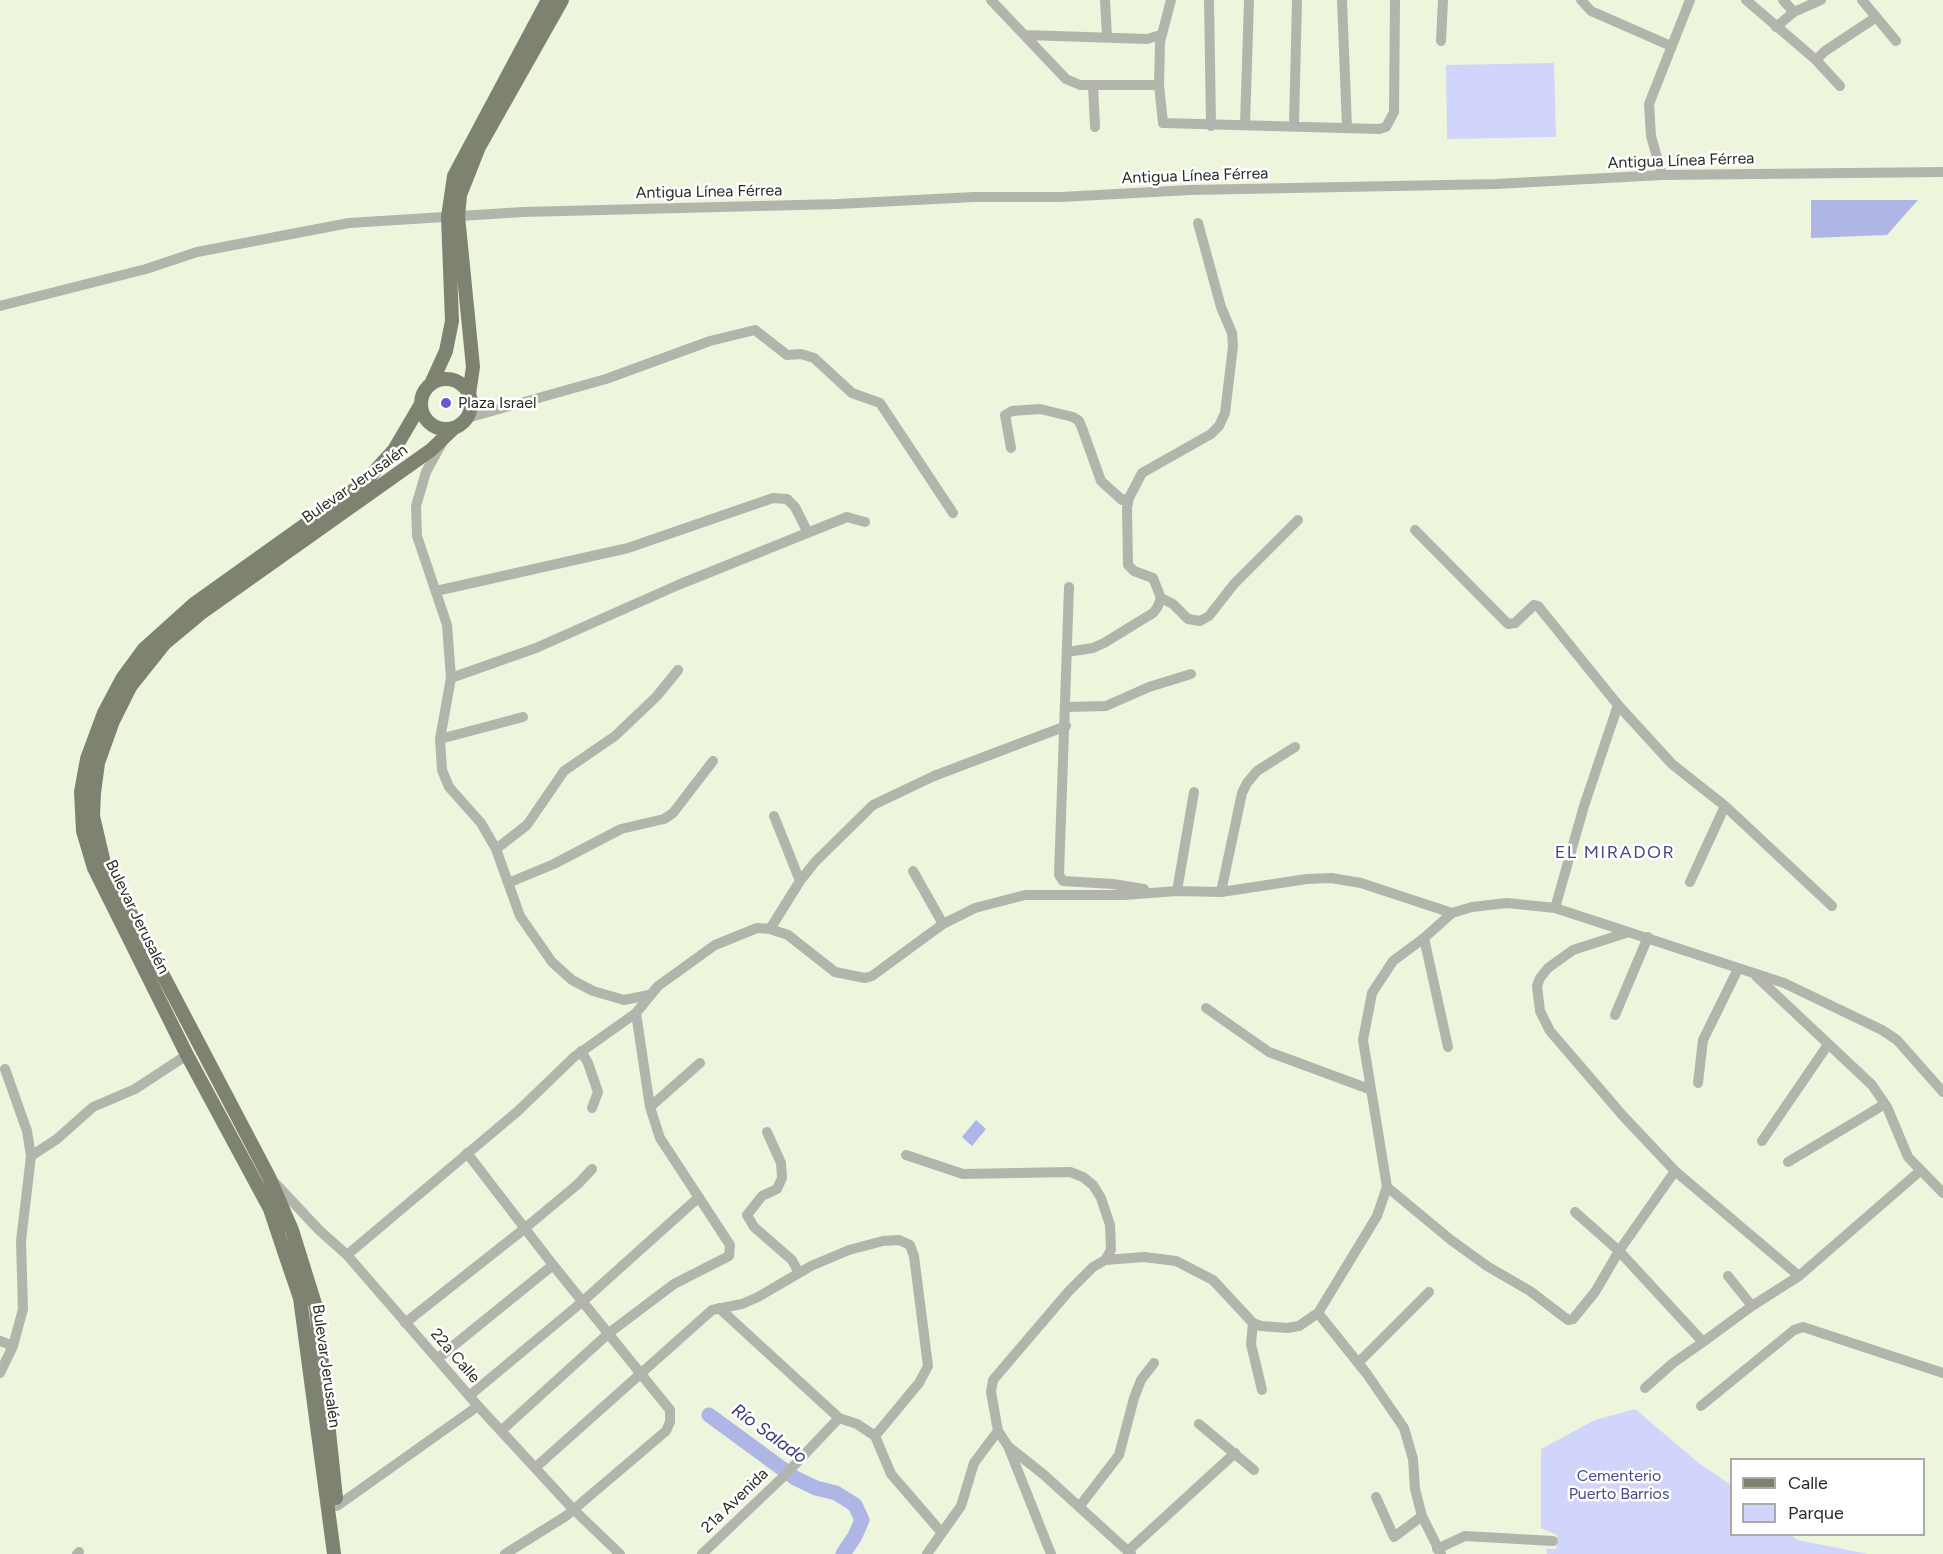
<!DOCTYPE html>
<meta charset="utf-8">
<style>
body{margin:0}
#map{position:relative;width:1943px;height:1554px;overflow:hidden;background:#eef5dd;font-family:Figtree,sans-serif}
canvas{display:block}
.legend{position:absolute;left:1730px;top:1458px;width:195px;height:78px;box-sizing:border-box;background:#fff;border:2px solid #a9aba7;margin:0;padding:8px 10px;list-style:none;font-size:18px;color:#292c23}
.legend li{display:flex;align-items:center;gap:12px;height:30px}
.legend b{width:30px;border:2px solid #a9aba7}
</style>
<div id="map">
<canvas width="1943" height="1554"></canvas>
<ul class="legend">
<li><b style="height:8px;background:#7e8371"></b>Calle</li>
<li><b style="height:16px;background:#d1d5fc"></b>Parque</li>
</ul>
</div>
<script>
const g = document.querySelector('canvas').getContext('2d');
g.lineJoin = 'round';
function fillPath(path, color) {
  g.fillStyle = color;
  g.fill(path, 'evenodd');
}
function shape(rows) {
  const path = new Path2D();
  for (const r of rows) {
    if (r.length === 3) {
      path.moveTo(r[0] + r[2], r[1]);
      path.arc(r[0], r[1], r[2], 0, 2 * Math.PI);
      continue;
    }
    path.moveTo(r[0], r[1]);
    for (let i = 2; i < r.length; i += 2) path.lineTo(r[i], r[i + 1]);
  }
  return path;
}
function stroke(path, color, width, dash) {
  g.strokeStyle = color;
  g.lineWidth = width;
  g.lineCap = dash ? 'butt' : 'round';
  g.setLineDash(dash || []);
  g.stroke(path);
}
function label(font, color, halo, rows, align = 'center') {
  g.font = font + ' Figtree,sans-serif';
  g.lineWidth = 5;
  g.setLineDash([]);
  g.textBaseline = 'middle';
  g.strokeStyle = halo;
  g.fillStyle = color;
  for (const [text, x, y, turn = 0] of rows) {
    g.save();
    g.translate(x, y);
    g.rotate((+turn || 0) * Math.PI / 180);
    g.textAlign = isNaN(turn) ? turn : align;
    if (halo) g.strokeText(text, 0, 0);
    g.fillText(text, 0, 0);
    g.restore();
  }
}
fillPath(shape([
 [1554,63,1556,137,1447,139,1446,65],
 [1635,1409,1700,1464,1731,1485,1732,1534,1791,1535,1797,1540,1869,1554,1547,1554,1546,1549,1556,1549,1557,1535,1541,1528,1541,1449,1595,1420]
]), '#d1d5fc');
fillPath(shape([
 [1811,200,1918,200,1887,235,1811,238],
 [976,1120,986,1129,972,1146,962,1137]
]), '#afb5e5');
stroke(shape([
 [709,1415,795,1478,816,1488,836,1493,855,1505,862,1520,855,1536,843,1554]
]), '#afb5e5', 15);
stroke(shape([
 [991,0,1066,79,1080,85,1159,85],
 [1105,0,1107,37],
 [1171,0,1160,42,1159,85,1163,123,1379,129,1386,127,1394,112,1395,0],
 [1209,0,1211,126],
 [1342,0,1347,127],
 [1581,0,1591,11,1671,46],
 [1746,0,1816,60,1840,86],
 [1783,0,1794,12],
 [1862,0,1896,41],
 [1776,27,1794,12,1821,0],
 [1025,35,1147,39,1161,35],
 [1441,41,1443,0],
 [1816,60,1825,51,1875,18],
 [1093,85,1095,127],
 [1245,125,1249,0],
 [1294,125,1297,0],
 [1662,175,1651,136,1649,104,1690,0],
 [0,306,146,269,197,252,349,223,523,212,838,204,974,197,1061,197,1190,190,1496,184,1662,175,1943,172],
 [467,418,606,379,710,341,755,330,787,355,801,354,814,358,852,393,880,403,953,513],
 [442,443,426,472,416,506,417,536,447,625,451,678,440,739,442,770,449,787,481,823,496,849,520,916,552,962,572,980,593,991,624,1000,649,995],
 [1011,448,1005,415,1012,411,1040,409,1073,417,1079,421,1082,428,1101,481,1122,500,1129,498],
 [1415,530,1508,624,1515,623,1534,605,1538,606,1618,705,1672,764,1725,806,1832,906],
 [1069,587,1059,875,1063,881,1113,884,1144,889],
 [436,591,628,548,773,498,787,499,795,507,808,533],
 [1161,598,1173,604,1188,619,1200,621,1209,616,1234,584,1298,520],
 [1067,652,1093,648,1104,643,1153,613,1157,608,1161,598,1153,578,1134,571,1128,565,1127,508,1129,498,1142,473,1211,434,1219,426,1225,413,1233,346,1232,333,1221,307,1198,223],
 [451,678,536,648,678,585,847,517,865,522],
 [1066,707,1106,706,1149,687,1191,674],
 [440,739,523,717],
 [774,816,800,881],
 [496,849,527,825,564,771,615,736,657,696,678,670],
 [913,871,943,924],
 [1690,882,1725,806],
 [508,883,554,864,621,829,664,819,673,813,713,761],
 [1177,891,1194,792],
 [1221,892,1242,793,1247,783,1257,771,1295,747],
 [1555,908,1584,806,1618,705],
 [770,929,800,881,815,862,873,805,934,776,1066,726],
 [1629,932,1573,950,1548,968,1540,978,1537,986,1540,1011,1550,1031,1624,1117,1675,1171,1799,1276],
 [1424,938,1448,1047],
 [1756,976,1872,1085,1887,1107,1908,1157,1943,1193],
 [1206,1008,1269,1052,1369,1089],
 [1615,1015,1648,937],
 [581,1051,588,1063,598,1092,592,1108],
 [5,1069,27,1131,31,1156],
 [1698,1083,1703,1040,1738,969],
 [650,1107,700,1063],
 [767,1132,781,1163,782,1178,777,1189,762,1196,747,1215,754,1227,792,1260,799,1273],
 [1762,1141,1827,1046],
 [467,1153,553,1265,670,1410,670,1422,666,1431,566,1516,505,1554],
 [906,1155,963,1174,1070,1172,1083,1177,1093,1185,1101,1198,1110,1225,1111,1250,1105,1260],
 [1788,1162,1885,1104],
 [275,1183,319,1230,347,1255,478,1406,573,1509,620,1554],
 [1387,1187,1451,1240,1487,1266,1530,1291,1568,1320,1573,1319,1595,1292,1619,1251,1675,1171],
 [1575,1212,1619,1251,1703,1342,1673,1363,1645,1388],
 [347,1255,518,1111,574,1057,636,1013,658,986,715,945,757,928,770,929,788,935,835,972,865,978,872,976,943,924,975,908,1025,895,1124,895,1177,891,1221,892,1307,879,1331,878,1361,883,1452,913],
 [1728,1276,1752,1306,1799,1276,1920,1171],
 [719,1308,839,1418,857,1424,875,1436,891,1474,942,1533],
 [1318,1313,1367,1374,1404,1428,1413,1459,1415,1489,1422,1516,1441,1554],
 [405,1323,524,1229,578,1184,592,1169],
 [1253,1323,1251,1344,1262,1390],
 [0,1341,13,1346],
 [1703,1342,1752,1306],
 [437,1359,553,1265],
 [1358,1363,1429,1292],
 [0,1373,13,1346,23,1309,21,1241,31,1156,57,1139,93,1107,135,1089,187,1055],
 [469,1396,582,1302,699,1197],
 [1701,1406,1794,1330,1803,1327,1943,1373],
 [1199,1424,1254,1470],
 [502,1430,609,1333,674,1284,729,1256,730,1245,660,1138,650,1107,636,1013],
 [1010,1448,1043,1474,1131,1554],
 [536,1467,712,1310,742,1304,758,1297,811,1266,849,1250,883,1241,899,1240,910,1245,914,1256,928,1366,919,1383,875,1436],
 [1376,1497,1394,1537,1422,1516],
 [337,1506,478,1406],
 [1079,1507,1119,1455,1134,1398,1141,1380,1154,1363],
 [1437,1549,1465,1536,1553,1541],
 [1128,1551,1235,1453],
 [77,1554,79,1552],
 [702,1554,784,1476,839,1418],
 [927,1554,961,1506,974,1463,998,1431],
 [1051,1554,1008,1446,998,1431,991,1392,993,1380,1069,1291,1093,1267,1105,1260,1144,1257,1176,1261,1213,1280,1253,1323,1261,1326,1287,1328,1299,1326,1318,1313,1377,1216,1387,1187,1363,1040,1372,993,1393,961,1424,938,1452,913,1472,907,1507,903,1555,908,1784,983,1882,1030,1897,1040,1943,1092]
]), '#b2b5ab', 10);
stroke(shape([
 [446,404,25],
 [431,384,446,351,452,321,448,217,454,176,548,0],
 [469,394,473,367,458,216,460,195,479,147,562,0],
 [336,1498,316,1307,292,1230,269,1177,104,863,93,816,94,793,98,763,113,721,130,687,165,643,201,613,431,450,454,428],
 [334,1554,300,1298,285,1254,270,1209,187,1055,94,868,83,831,81,792,87,759,104,713,122,679,144,649,194,604,365,482,394,450,421,404]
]), '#7e8371', 14);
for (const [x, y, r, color] of [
 [446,403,6,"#605cd5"]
]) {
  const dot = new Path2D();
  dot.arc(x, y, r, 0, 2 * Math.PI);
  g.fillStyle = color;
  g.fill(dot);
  stroke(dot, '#fff', 2);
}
label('16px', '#292c23', '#fff', [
 ["Antigua Línea Férrea",1681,161,-2],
 ["Antigua Línea Férrea",1195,176,-2],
 ["Antigua Línea Férrea",709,192,-1],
 ["Bulevar Jerusalén",355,484,-35],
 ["Bulevar Jerusalén",137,917,64],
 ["22a Calle",455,1356,49],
 ["Bulevar Jerusalén",326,1366,82],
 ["21a Avenida",735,1501,-44]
]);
label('16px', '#292c23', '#fff', [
 ["Plaza Israel",458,403]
], 'left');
label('16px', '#494b88', '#fff', [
 ["Cementerio",1619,1476],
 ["Puerto Barrios",1619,1494]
]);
g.letterSpacing = '1.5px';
label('18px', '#464886', '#fff', [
 ["EL MIRADOR",1615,853]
]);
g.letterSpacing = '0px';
label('italic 18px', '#383975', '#fff', [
 ["Río Salado",769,1434,36]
]);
</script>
